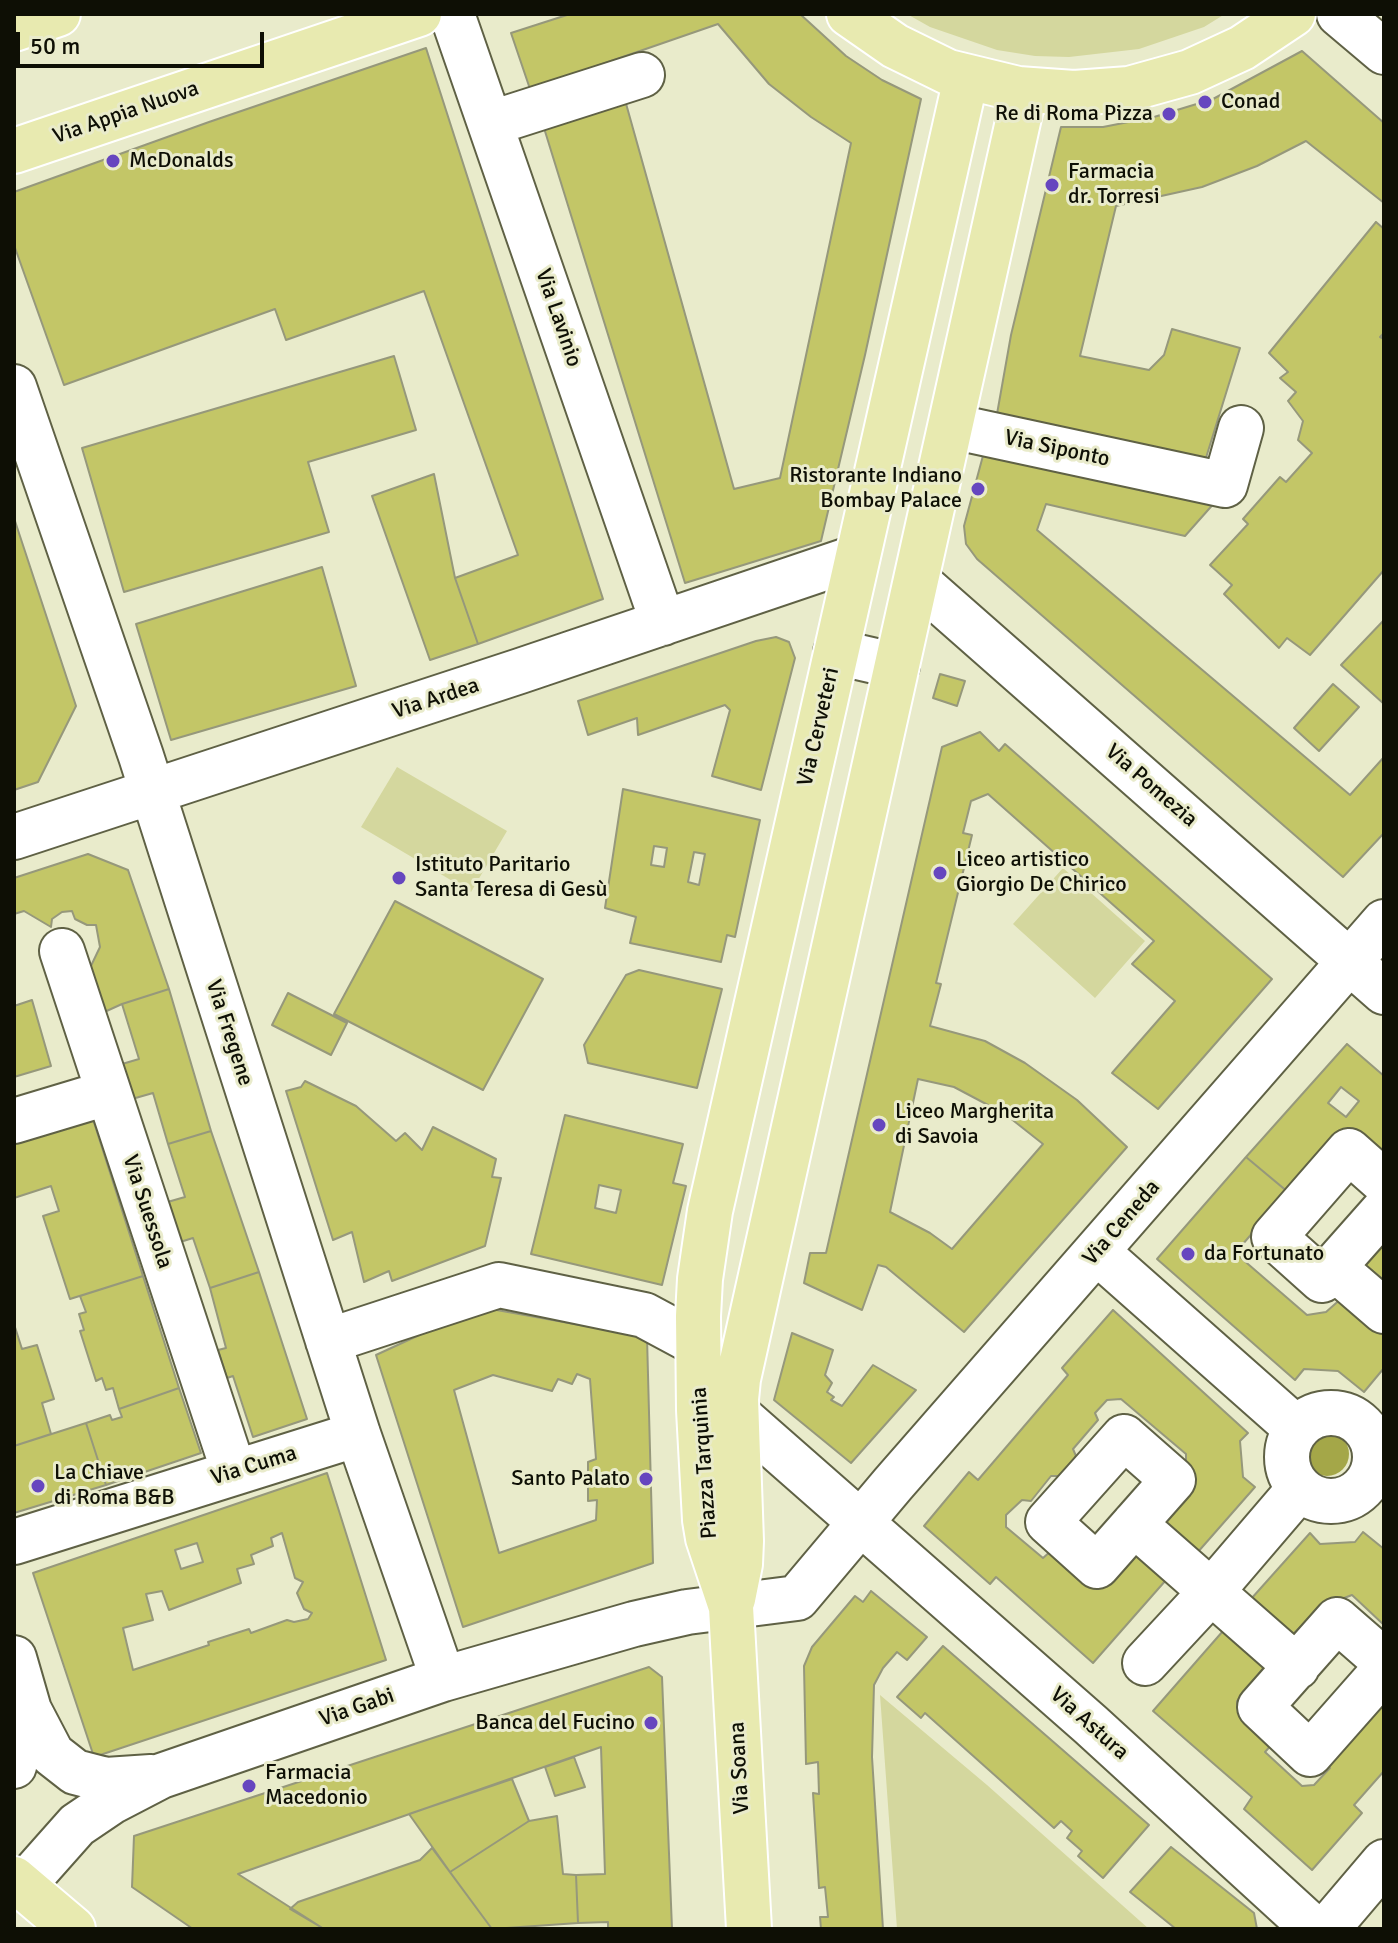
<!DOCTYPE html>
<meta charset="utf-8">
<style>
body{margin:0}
#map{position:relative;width:1398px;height:1943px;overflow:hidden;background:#e9ebcb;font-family:Signika,sans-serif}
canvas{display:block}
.frame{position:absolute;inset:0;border:16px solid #0e0f05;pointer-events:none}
.scale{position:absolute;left:16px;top:32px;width:248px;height:36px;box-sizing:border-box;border:4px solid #0e0f05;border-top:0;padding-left:10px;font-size:24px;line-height:28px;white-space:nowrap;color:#0e0f05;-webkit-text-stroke:6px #e9ebcb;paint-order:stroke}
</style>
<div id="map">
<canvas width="1398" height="1943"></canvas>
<div class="frame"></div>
<div class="scale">50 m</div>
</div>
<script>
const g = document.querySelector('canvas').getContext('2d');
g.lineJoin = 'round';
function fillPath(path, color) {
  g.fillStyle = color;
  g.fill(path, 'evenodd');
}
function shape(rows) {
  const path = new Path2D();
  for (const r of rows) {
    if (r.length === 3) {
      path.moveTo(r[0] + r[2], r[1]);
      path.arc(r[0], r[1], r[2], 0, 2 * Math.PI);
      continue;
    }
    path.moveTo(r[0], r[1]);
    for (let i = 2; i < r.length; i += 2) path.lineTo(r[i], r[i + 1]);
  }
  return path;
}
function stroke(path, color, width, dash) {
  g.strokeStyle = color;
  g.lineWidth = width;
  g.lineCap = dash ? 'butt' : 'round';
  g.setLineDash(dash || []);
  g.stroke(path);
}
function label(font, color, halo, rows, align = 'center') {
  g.font = font + ' Signika,sans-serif';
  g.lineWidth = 6;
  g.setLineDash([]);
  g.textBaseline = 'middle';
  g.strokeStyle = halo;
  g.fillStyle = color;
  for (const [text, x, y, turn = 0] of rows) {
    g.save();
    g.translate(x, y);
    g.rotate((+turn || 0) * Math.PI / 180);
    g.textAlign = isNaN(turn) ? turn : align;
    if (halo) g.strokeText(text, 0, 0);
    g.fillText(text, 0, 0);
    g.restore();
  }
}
fillPath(shape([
 [907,14,1225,14,1204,27,1139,49,1069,57,1035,56,997,50,930,27],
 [397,767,507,831,471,892,361,827],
 [1063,868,1145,941,1095,998,1013,924],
 [880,1695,987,1785,1149,1929,897,1929]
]), '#d4d79e');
fillPath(shape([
 [1327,1454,22]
]), '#a4a748');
const building = shape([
 [570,14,800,14,846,56,882,80,921,99,865,355,821,541,685,583,544,128,625,100,734,489,780,478,851,143,811,117,769,84,718,24,530,89,511,33,570,14],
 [426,48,603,599,478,644,455,578,518,555,424,291,286,340,275,309,64,385,14,245,14,192,209,122,426,48],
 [1302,51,1384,123,1384,203,1306,141,1257,166,1202,187,1116,206,1080,356,1149,370,1164,355,1172,329,1240,348,1205,461,997,414,1011,335,1061,127,1103,127,1154,117,1213,99,1302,51],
 [1376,222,1384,229,1384,333,1380,337,1384,339,1384,570,1310,655,1287,638,1279,648,1224,594,1232,585,1210,565,1248,524,1243,519,1280,477,1286,482,1312,453,1298,440,1303,421,1288,401,1296,392,1280,378,1288,372,1269,353,1376,222],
 [394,356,416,430,308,462,329,532,124,592,82,448,394,356],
 [984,452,1216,501,1185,536,1046,504,1037,530,1350,795,1384,757,1384,833,1343,877,977,559,966,544,964,526,984,452],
 [434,474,455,578,478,644,430,660,372,496,434,474],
 [14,518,76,706,38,782,14,790,14,518],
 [322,567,356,686,171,740,136,624,322,567],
 [1384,620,1384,704,1341,665,1384,620],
 [776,637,789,642,795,658,761,790,712,776,730,710,725,705,638,735,637,718,588,735,578,701,756,641,776,637],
 [940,674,965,681,957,706,933,698,940,674],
 [1333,684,1359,707,1319,751,1294,728,1333,684],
 [980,732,999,751,1005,744,1272,979,1158,1109,1112,1073,1175,1001,1132,964,1154,941,988,794,971,801,963,833,972,835,936,983,941,984,930,1026,985,1041,1025,1063,1077,1100,1127,1147,964,1332,886,1267,878,1265,862,1310,804,1283,810,1253,826,1253,942,747,980,732],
 [918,1079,954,1087,1005,1114,1043,1144,952,1249,930,1233,890,1212,918,1079],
 [623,789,760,820,735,937,727,935,721,962,630,943,636,917,605,908,623,789],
 [654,846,667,848,664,867,651,865,654,846],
 [694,852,705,854,699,885,688,882,694,852],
 [88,854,128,870,169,989,122,1004,100,1014,89,970,100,947,96,925,87,925,75,919,72,911,62,912,52,919,51,927,24,911,14,914,14,878,88,854],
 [395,901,543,979,483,1090,334,1014,395,901],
 [639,970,722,989,697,1088,588,1063,584,1045,626,975,639,970],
 [169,989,211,1131,168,1144,153,1093,132,1099,122,1064,139,1059,122,1004,169,989],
 [288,993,347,1023,331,1055,272,1025,288,993],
 [32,1000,51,1066,14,1077,14,1006,32,1000],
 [1347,1044,1384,1076,1384,1155,1355,1129,1295,1198,1246,1157,1347,1044],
 [1341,1087,1359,1101,1346,1117,1328,1103,1341,1087],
 [305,1081,356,1106,396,1141,405,1133,422,1150,433,1127,496,1159,492,1177,501,1178,485,1246,392,1281,389,1271,364,1282,352,1232,333,1240,286,1091,301,1087,305,1081],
 [91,1113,143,1276,70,1299,43,1216,59,1211,51,1186,14,1198,14,1138,91,1113],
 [565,1115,683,1144,673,1183,686,1186,662,1285,531,1254,565,1115],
 [599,1185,621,1190,616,1213,595,1208,599,1185],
 [211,1131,259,1272,210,1288,193,1238,177,1243,164,1203,185,1197,168,1144,211,1131],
 [1246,1157,1288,1192,1242,1245,1241,1258,1307,1315,1326,1312,1343,1297,1384,1334,1384,1368,1364,1392,1338,1371,1304,1369,1295,1380,1157,1259,1246,1157],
 [1384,1222,1384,1280,1354,1256,1384,1222],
 [259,1272,307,1419,253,1437,233,1376,227,1378,218,1350,226,1348,210,1288,259,1272],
 [143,1276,179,1388,119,1409,113,1388,106,1390,102,1378,96,1381,80,1331,84,1330,79,1314,86,1312,80,1296,143,1276],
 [480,1307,647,1337,653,1563,463,1627,376,1355,480,1307],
 [577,1374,590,1379,596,1459,588,1462,588,1501,597,1500,596,1520,499,1553,454,1390,493,1375,552,1391,558,1379,572,1384,577,1374],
 [1113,1310,1248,1433,1240,1441,1243,1477,1255,1487,1197,1553,1155,1517,1186,1468,1186,1454,1121,1399,1107,1400,1095,1413,1098,1420,1073,1449,1076,1456,1061,1476,1051,1476,1031,1501,1022,1500,1006,1515,1006,1527,1043,1558,1052,1550,1127,1546,1166,1580,1093,1663,996,1577,990,1584,924,1526,969,1472,978,1480,1068,1375,1062,1368,1113,1310],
 [14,1324,22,1349,37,1345,54,1399,42,1403,51,1434,14,1446,14,1324],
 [792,1333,833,1350,825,1375,832,1383,827,1392,834,1397,831,1400,842,1406,873,1365,916,1390,851,1463,774,1400,792,1333],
 [179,1388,201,1453,106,1485,86,1423,110,1415,112,1420,122,1417,119,1409,179,1388],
 [86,1423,106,1485,14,1513,14,1446,86,1423],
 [327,1473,386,1660,94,1757,33,1573,327,1473],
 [282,1533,295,1578,303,1582,297,1593,304,1609,312,1613,308,1619,294,1622,287,1620,251,1633,249,1629,208,1642,209,1645,133,1670,123,1628,153,1620,146,1594,162,1591,169,1610,241,1583,237,1569,254,1564,251,1555,273,1546,271,1538,282,1533],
 [197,1543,203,1562,181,1569,175,1550,197,1543],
 [1363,1532,1384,1549,1384,1625,1352,1595,1331,1603,1327,1601,1291,1636,1251,1599,1310,1533,1320,1544,1355,1542,1363,1532],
 [871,1591,927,1637,907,1660,897,1652,883,1668,874,1685,872,1757,883,1929,821,1929,820,1917,828,1917,825,1887,819,1888,813,1793,819,1794,818,1762,806,1764,804,1666,812,1647,855,1596,863,1602,871,1591],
 [1223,1631,1264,1667,1237,1701,1239,1712,1274,1742,1265,1752,1302,1786,1314,1785,1330,1768,1318,1757,1384,1691,1384,1771,1354,1805,1362,1813,1312,1870,1244,1809,1252,1797,1153,1711,1223,1631],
 [943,1646,1149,1825,1103,1878,1078,1856,1082,1851,1067,1838,1072,1831,1061,1821,1054,1828,925,1713,921,1718,897,1697,943,1646],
 [649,1667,662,1677,672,1929,608,1929,608,1922,578,1923,576,1875,605,1874,601,1747,238,1874,324,1929,193,1929,132,1887,134,1836,649,1667],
 [574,1757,585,1787,555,1796,545,1767,574,1757],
 [512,1779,529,1821,450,1872,409,1814,512,1779],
 [557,1816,563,1874,576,1875,578,1923,492,1929,450,1872,529,1821,557,1816],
 [1171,1847,1254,1913,1257,1929,1176,1929,1130,1892,1171,1847],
 [432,1848,492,1929,324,1929,290,1909,298,1902,420,1860,432,1848]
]);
fillPath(building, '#c3c667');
stroke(building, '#96987b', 2);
const minor = shape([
 [452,14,663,623],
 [1339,14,1384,52],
 [492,123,642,75],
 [14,387,141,756,358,1434,443,1679],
 [951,426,1225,485,1241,428],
 [917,581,1384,992],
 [836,652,897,666],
 [14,837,520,671,857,557],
 [62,951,234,1472],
 [14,1121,107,1093],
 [1384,1182,1349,1151,1274,1237,1322,1280,1384,1210],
 [1097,1252,1297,1429],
 [1333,1267,1384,1311],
 [328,1341,499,1285,644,1315,698,1344],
 [1331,1457,44],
 [737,1414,1091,1725,1314,1929],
 [1124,1437,1173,1480,1097,1566,1048,1522,1124,1437],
 [1134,1524,1297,1667],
 [14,1542,358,1434],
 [14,1658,29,1710,14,1766],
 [1384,1661,1337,1620,1260,1707,1310,1754,1384,1670],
 [1145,1663,1211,1592,1300,1488],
 [29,1710,52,1754,75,1772,106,1780,151,1777],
 [22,1887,77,1825,111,1802,161,1776,443,1679,634,1624,687,1612,797,1598,893,1484,1384,922],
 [1327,1929,1384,1862]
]);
const major = shape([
 [849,14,895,46,948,72,1018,89,1074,93,1129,89,1190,72,1242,48,1293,14],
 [14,29,58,14],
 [14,151,419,14],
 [733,1599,740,1564,741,1541,736,1399,738,1379,1025,90],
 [14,1879,73,1929],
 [749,1929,731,1607,708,1538,705,1520,699,1410,698,1316,700,1279,710,1211,966,78]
]);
stroke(minor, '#5f6145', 48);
stroke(major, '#fff', 48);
stroke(minor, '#fff', 44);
stroke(major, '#e8eab0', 44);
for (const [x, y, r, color] of [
 [1205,102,8,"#6646bf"],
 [1169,114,8,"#6646bf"],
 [113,161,8,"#6646bf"],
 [1052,185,8,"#6646bf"],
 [978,489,8,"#6646bf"],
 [940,873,8,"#6646bf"],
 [399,878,8,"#6646bf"],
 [879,1125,8,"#6646bf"],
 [1188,1254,8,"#6646bf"],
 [646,1479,8,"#6646bf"],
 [38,1486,8,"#6646bf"],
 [651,1723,8,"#6646bf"],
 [249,1786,8,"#6646bf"]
]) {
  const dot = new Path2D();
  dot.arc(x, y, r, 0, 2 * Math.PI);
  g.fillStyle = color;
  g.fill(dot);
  stroke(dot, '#e9ebcb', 3);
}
label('22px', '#0e0f05', '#e9ebcb', [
 ["Conad",1221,102],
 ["Re di Roma Pizza",1153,114,"right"],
 ["McDonalds",129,161],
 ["Farmacia",1068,172],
 ["dr. Torresi",1068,197],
 ["Ristorante Indiano",962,476,"right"],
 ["Bombay Palace",962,501,"right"],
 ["Liceo artistico",956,860],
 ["Giorgio De Chirico",956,885],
 ["Istituto Paritario",415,865],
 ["Santa Teresa di Gesù",415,890],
 ["Liceo Margherita",895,1112],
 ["di Savoia",895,1137],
 ["da Fortunato",1204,1254],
 ["La Chiave",54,1473],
 ["di Roma B&B",54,1498],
 ["Santo Palato",630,1479,"right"],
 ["Banca del Fucino",635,1723,"right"],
 ["Farmacia",265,1773],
 ["Macedonio",265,1798]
], 'left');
label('22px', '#0e0f05', '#e9ebcb', [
 ["Via Appia Nuova",126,113,-19],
 ["Via Lavinio",558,318,71],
 ["Via Siponto",1057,449,12],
 ["Via Ardea",436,699,-18],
 ["Via Cerveteri",819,727,-77],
 ["Via Pomezia",1151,786,41],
 ["Via Fregene",229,1033,72],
 ["Via Suessola",147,1212,72],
 ["Via Ceneda",1122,1223,-49],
 ["Piazza Tarquinia",705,1463,-94],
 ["Via Cuma",254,1466,-17],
 ["Via Gabi",357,1708,-19],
 ["Via Astura",1089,1724,42],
 ["Via Soana",740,1768,-93]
]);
</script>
